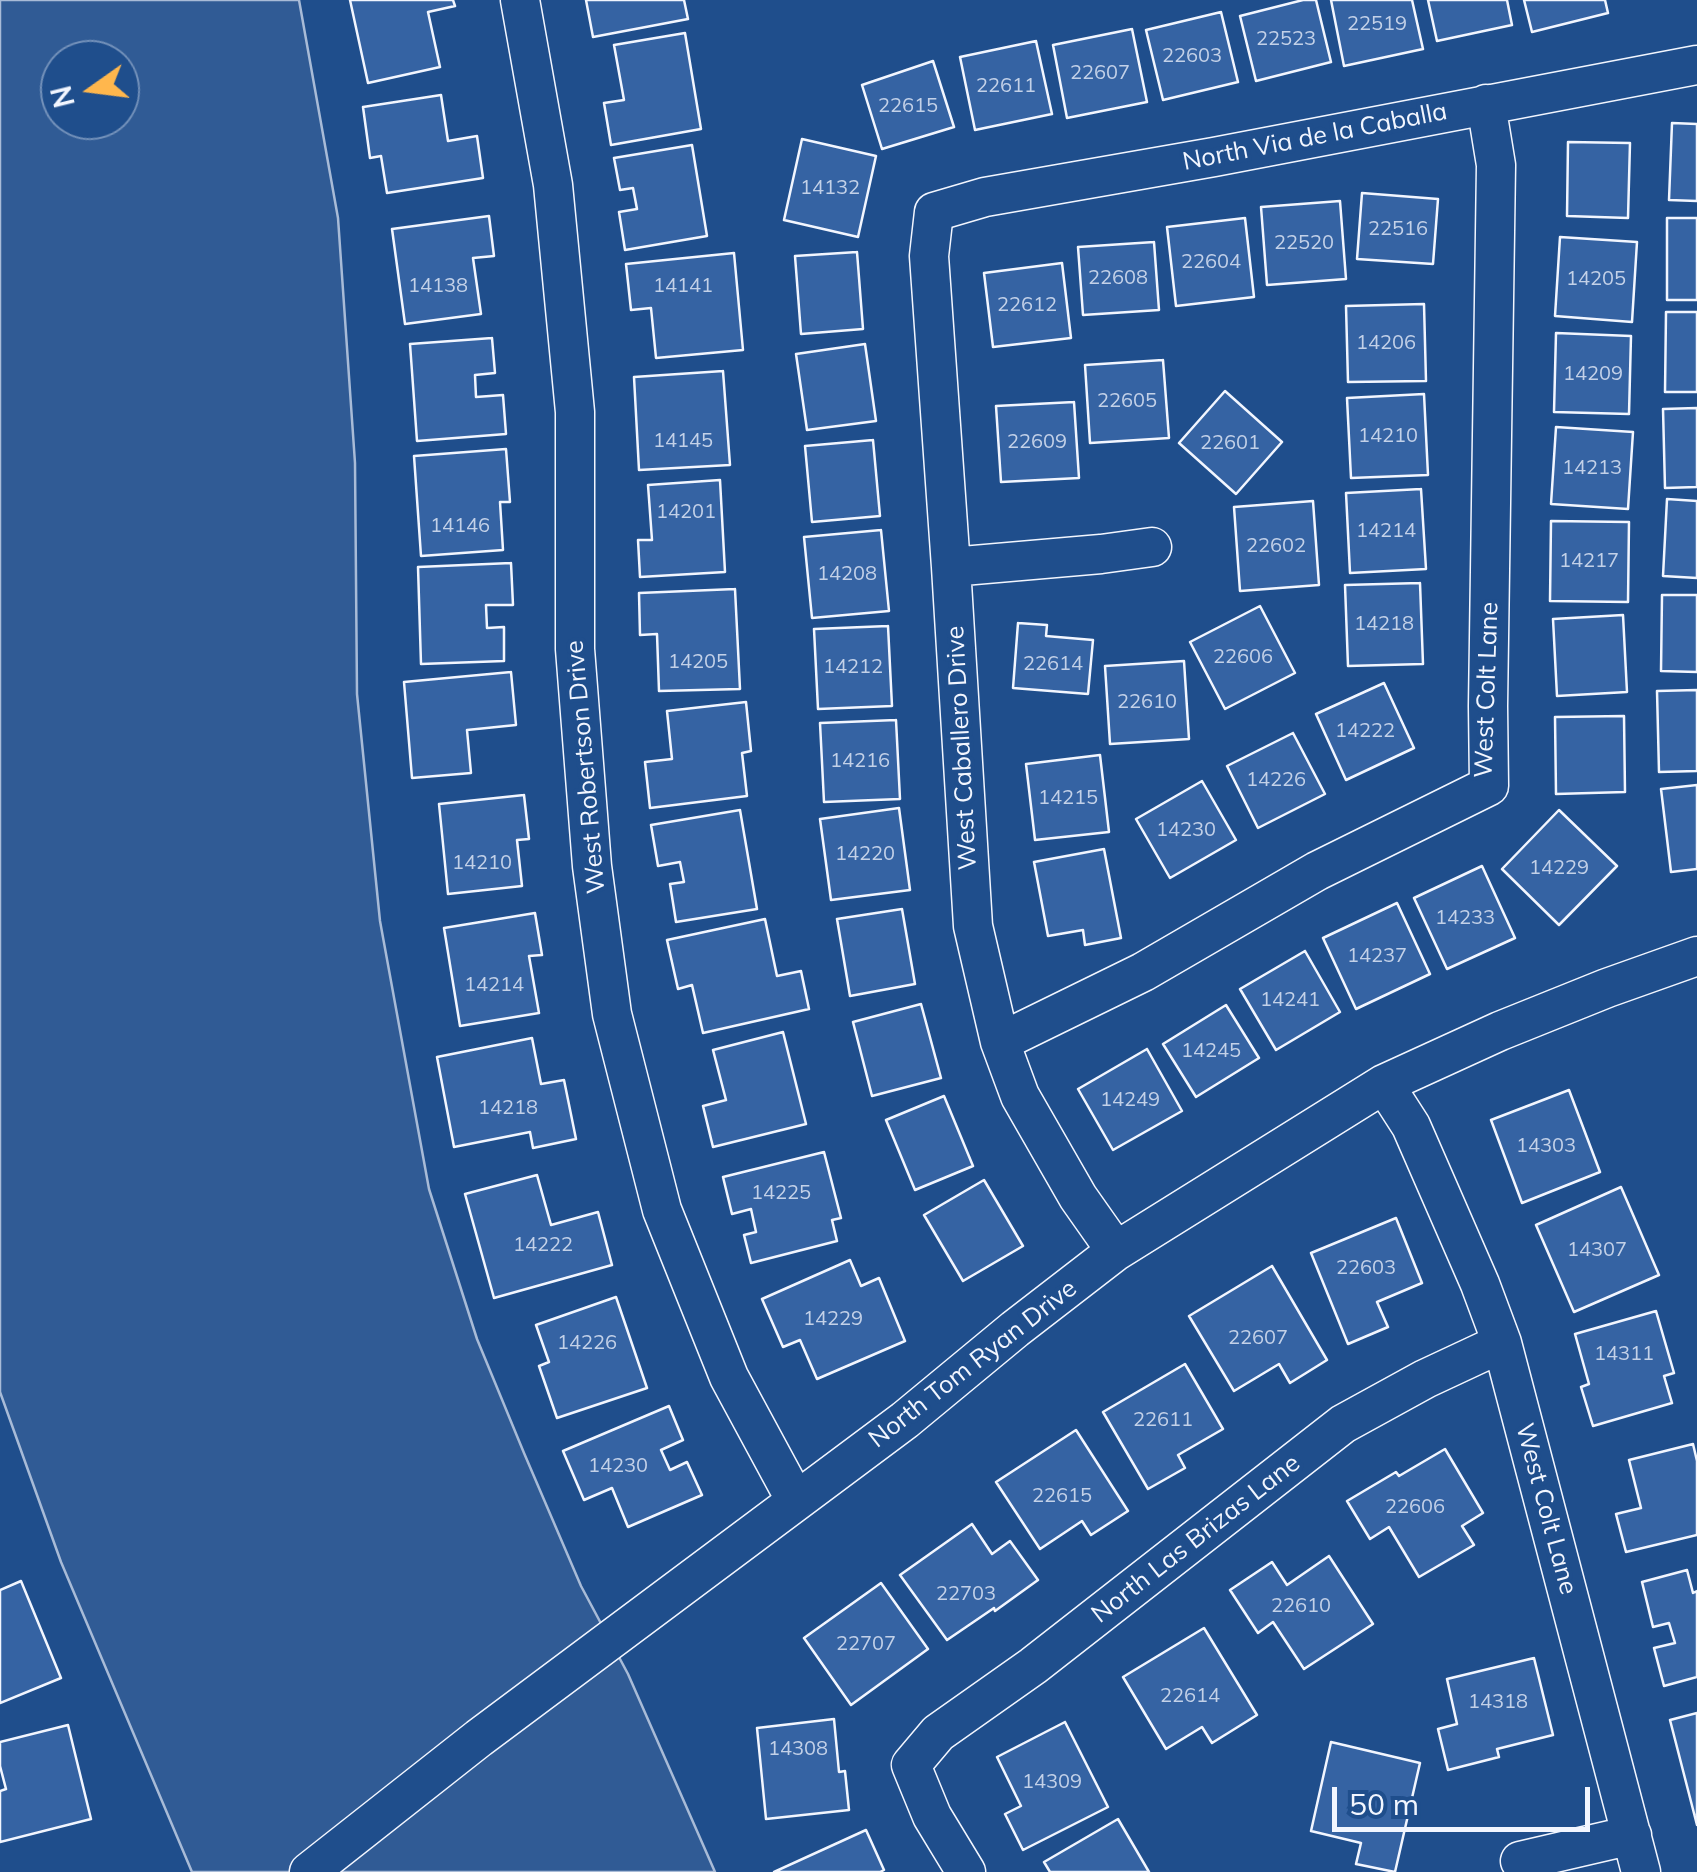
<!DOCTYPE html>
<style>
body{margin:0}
#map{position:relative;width:1697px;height:1872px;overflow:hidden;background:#1f4e8c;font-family:Mulish,sans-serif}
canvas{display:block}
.north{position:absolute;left:40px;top:40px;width:100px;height:100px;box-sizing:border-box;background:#1f4e8c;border:2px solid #7391ba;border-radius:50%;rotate:256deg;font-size:28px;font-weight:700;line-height:40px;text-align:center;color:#f2f6ff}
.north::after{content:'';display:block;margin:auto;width:35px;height:45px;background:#ffb74d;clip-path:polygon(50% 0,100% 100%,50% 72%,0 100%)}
.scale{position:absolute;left:1332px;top:1787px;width:258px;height:45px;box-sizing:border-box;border:5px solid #f2f6ff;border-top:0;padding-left:12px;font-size:30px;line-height:35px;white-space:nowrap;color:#f2f6ff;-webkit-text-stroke:8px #1f4e8c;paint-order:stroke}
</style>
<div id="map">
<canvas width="1697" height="1872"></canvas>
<div class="north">N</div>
<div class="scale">50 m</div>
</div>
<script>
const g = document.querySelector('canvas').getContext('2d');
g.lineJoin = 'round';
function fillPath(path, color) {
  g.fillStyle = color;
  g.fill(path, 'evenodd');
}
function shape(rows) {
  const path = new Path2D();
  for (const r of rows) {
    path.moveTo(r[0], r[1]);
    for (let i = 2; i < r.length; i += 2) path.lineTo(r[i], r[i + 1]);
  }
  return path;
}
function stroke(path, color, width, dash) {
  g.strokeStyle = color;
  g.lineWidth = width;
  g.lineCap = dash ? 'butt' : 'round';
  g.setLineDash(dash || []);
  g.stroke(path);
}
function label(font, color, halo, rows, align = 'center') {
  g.font = font + ' Mulish,sans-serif';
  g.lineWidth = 8;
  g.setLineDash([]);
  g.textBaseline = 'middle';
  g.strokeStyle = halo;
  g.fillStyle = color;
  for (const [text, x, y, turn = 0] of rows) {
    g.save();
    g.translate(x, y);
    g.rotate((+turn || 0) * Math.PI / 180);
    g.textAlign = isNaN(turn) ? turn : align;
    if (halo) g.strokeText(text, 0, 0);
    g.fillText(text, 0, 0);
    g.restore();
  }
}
const built = shape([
 [0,0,299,0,338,218,355,463,357,694,380,921,429,1189,477,1339,524,1453,581,1586,628,1674,715,1872,192,1872,61,1562,0,1392,0,0],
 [60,60,120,60,120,120,60,120,60,60]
]);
fillPath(built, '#305b95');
stroke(built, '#a8bbd7', 2.5);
const building = shape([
 [350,0,453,0,455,6,428,12,440,67,368,83,350,0],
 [586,0,684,0,688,19,593,37,586,0],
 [1303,0,1316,0,1331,62,1256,81,1240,16,1303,0],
 [1331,0,1412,0,1423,49,1344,66,1331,0],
 [1428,0,1507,0,1512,25,1437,41,1428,0],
 [1524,0,1605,0,1608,13,1532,32,1524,0],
 [1221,12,1238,82,1163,100,1146,30,1221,12],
 [1132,29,1147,102,1067,118,1053,45,1132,29],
 [685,33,701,129,611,145,604,103,624,100,614,45,685,33],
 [1036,41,1052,114,975,130,960,57,1036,41],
 [933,61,954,127,882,149,862,85,933,61],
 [441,95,448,141,477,136,483,178,387,193,381,156,370,158,363,107,441,95],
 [1672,123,1697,124,1697,201,1669,200,1672,123],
 [802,139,876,156,858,237,784,220,802,139],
 [1568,142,1630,143,1628,218,1567,216,1568,142],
 [692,145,707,236,625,250,619,212,637,209,633,188,620,190,614,158,692,145],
 [1362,193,1438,199,1433,264,1357,259,1362,193],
 [1340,201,1346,279,1267,285,1261,207,1340,201],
 [489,216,494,256,473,258,481,314,405,324,392,229,489,216],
 [1245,218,1254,297,1176,306,1167,227,1245,218],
 [1667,218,1697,218,1697,300,1667,300,1667,218],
 [1560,237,1637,242,1632,322,1555,316,1560,237],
 [1154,242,1159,310,1083,315,1078,247,1154,242],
 [857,252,863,329,801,334,795,256,857,252],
 [734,253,743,350,656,358,651,308,631,310,626,264,734,253],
 [1062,263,1071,338,993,347,984,273,1062,263],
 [1424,304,1426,381,1348,382,1346,306,1424,304],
 [1666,312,1697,312,1697,392,1665,392,1666,312],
 [1556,333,1631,336,1629,414,1554,412,1556,333],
 [492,338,495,373,475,375,476,397,503,395,506,434,417,441,410,344,492,338],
 [865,344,876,421,807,430,796,354,865,344],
 [1163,360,1169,438,1090,443,1085,365,1163,360],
 [723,371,730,465,639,470,634,377,723,371],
 [1225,391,1282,442,1236,494,1179,443,1225,391],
 [1424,394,1428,475,1351,478,1347,398,1424,394],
 [1074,402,1079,478,1001,482,996,406,1074,402],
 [1697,408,1697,487,1665,488,1663,409,1697,408],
 [1556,427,1633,432,1628,509,1551,504,1556,427],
 [873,440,880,516,812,522,805,446,873,440],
 [506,449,510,502,500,502,503,550,421,556,414,456,506,449],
 [720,480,725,572,640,577,638,540,652,540,648,485,720,480],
 [1421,489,1426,569,1350,573,1346,493,1421,489],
 [1667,499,1697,501,1697,578,1663,576,1667,499],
 [1313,501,1319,585,1240,591,1234,507,1313,501],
 [1551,521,1629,522,1628,602,1550,601,1551,521],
 [881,530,889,611,812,618,804,537,881,530],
 [511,563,513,605,486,605,487,628,504,627,504,661,421,664,418,567,511,563],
 [1420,583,1423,664,1348,666,1345,585,1420,583],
 [735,589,740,689,659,691,657,634,640,635,639,593,735,589],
 [1662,595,1697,595,1697,672,1661,671,1662,595],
 [1260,606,1295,673,1225,709,1190,642,1260,606],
 [1623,615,1627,692,1557,696,1553,619,1623,615],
 [1018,623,1047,625,1046,636,1093,640,1088,694,1013,688,1018,623],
 [888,626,892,706,818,709,814,629,888,626],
 [1184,661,1189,739,1110,744,1105,666,1184,661],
 [511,672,516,725,467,730,471,773,412,778,404,682,511,672],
 [1384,683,1414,748,1346,780,1316,714,1384,683],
 [1697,690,1697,771,1659,772,1657,691,1697,690],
 [746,702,751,751,742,753,747,796,650,808,645,762,672,759,667,711,746,702],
 [1624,716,1625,792,1556,794,1555,717,1624,716],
 [896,720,900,799,824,802,820,723,896,720],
 [1293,733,1325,794,1258,828,1227,766,1293,733],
 [1100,755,1109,832,1035,840,1026,764,1100,755],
 [1202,781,1236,840,1170,878,1136,819,1202,781],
 [1697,785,1697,869,1671,872,1661,789,1697,785],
 [524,795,529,839,517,840,522,886,448,894,439,804,524,795],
 [899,808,910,890,831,900,820,819,899,808],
 [740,810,757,909,676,922,670,884,684,882,680,862,658,866,651,825,740,810],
 [1559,810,1617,866,1559,925,1502,869,1559,810],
 [1104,849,1121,938,1085,945,1083,930,1048,936,1034,862,1104,849],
 [1482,866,1515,938,1447,969,1414,898,1482,866],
 [1397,903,1430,974,1356,1009,1323,938,1397,903],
 [902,909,915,984,850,996,837,919,902,909],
 [535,913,542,955,529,956,539,1013,460,1026,444,928,535,913],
 [765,919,777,976,801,971,809,1009,703,1033,692,985,678,989,667,940,765,919],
 [1305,951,1340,1012,1276,1050,1240,989,1305,951],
 [921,1004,941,1078,872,1096,853,1022,921,1004],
 [1226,1005,1259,1058,1196,1097,1163,1044,1226,1005],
 [783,1032,806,1124,713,1147,703,1106,726,1100,713,1050,783,1032],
 [532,1038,541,1084,564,1080,576,1139,533,1148,530,1132,454,1147,437,1057,532,1038],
 [1147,1049,1182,1111,1113,1150,1078,1089,1147,1049],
 [1569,1090,1600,1172,1522,1203,1491,1120,1569,1090],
 [944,1096,973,1166,915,1190,886,1120,944,1096],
 [824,1152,841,1218,832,1220,837,1241,751,1263,744,1235,756,1232,751,1209,732,1214,723,1177,824,1152],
 [537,1175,551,1225,598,1212,612,1265,494,1298,465,1194,537,1175],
 [984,1180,1023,1246,963,1281,924,1215,984,1180],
 [1621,1187,1659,1275,1574,1312,1536,1225,1621,1187],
 [1396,1218,1422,1283,1377,1302,1388,1327,1348,1344,1311,1253,1396,1218],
 [850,1260,861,1286,879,1278,905,1341,817,1379,800,1340,783,1347,762,1299,850,1260],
 [1272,1266,1327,1360,1290,1383,1279,1364,1234,1391,1189,1316,1272,1266],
 [616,1297,647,1388,557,1418,539,1366,549,1362,536,1325,616,1297],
 [1656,1311,1674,1373,1664,1376,1672,1403,1593,1426,1581,1387,1589,1384,1575,1334,1656,1311],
 [1185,1364,1223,1429,1178,1455,1185,1468,1148,1489,1103,1412,1185,1364],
 [669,1406,683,1440,661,1450,670,1470,687,1462,702,1495,628,1527,612,1488,584,1500,563,1451,669,1406],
 [1076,1430,1128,1511,1091,1535,1082,1521,1040,1549,996,1482,1076,1430],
 [1693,1444,1697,1461,1697,1535,1626,1552,1616,1514,1641,1508,1629,1460,1693,1444],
 [1445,1449,1483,1513,1462,1526,1474,1545,1419,1577,1389,1527,1370,1539,1347,1501,1396,1472,1399,1476,1445,1449],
 [972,1524,992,1554,1010,1541,1038,1580,995,1611,994,1608,947,1640,900,1575,972,1524],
 [1329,1556,1373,1624,1304,1669,1273,1622,1258,1633,1230,1590,1272,1562,1287,1585,1329,1556],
 [1687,1570,1693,1593,1697,1591,1697,1677,1664,1686,1654,1648,1675,1643,1669,1623,1653,1627,1642,1582,1687,1570],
 [21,1581,61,1678,0,1703,0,1590,21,1581],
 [881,1583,928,1649,851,1705,804,1638,881,1583],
 [1204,1628,1257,1715,1212,1743,1202,1727,1166,1749,1123,1677,1204,1628],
 [1534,1658,1553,1735,1497,1749,1499,1757,1448,1770,1438,1729,1457,1724,1447,1679,1534,1658],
 [1697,1713,1697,1825,1670,1720,1697,1713],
 [834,1719,839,1772,845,1771,849,1810,766,1819,757,1728,834,1719],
 [1065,1722,1108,1807,1023,1850,1005,1814,1021,1806,997,1757,1065,1722],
 [68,1725,91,1819,0,1842,0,1791,6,1789,0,1766,0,1742,68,1725],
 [1331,1742,1420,1763,1395,1872,1356,1864,1361,1843,1311,1831,1331,1742],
 [1118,1819,1149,1872,1050,1872,1044,1862,1118,1819],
 [866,1830,884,1870,880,1872,774,1872,866,1830]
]);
fillPath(building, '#3563a3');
stroke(building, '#f2f6ff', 2.5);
const minor = shape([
 [520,0,553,185,575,412,575,649,592,866,612,1014,662,1210,729,1377,796,1501],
 [951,567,1101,554,1152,547],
 [1000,1042,1143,972,1317,871,1489,786,1488,706,1496,165,1486,104],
 [1384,1084,1411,1126,1480,1284,1502,1343,1641,1872],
 [1116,1251,1078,1197,1020,1096,1000,1042,973,926,951,567,929,256,934,212,985,197,1214,157,1697,65],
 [1520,1861,1632,1835],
 [309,1872,479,1738,905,1420,1015,1329,1116,1251,1384,1084,1500,1031,1607,988,1697,956],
 [966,1872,932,1816,911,1765,938,1733,1033,1666,1343,1424,1425,1379,1502,1343]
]);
stroke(minor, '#f2f6ff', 41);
stroke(minor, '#1f4e8c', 38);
label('20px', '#c3d1e8', null, [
 ["22519",1377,24],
 ["22523",1286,39],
 ["22603",1192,56],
 ["22607",1100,73],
 ["22611",1006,86],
 ["22615",908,106],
 ["14132",830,188],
 ["22516",1398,229],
 ["22520",1304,243],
 ["22604",1211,262],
 ["22608",1118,278],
 ["14205",1596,279],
 ["14138",438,286],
 ["14141",683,286],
 ["22612",1027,305],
 ["14206",1386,343],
 ["14209",1593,374],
 ["22605",1127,401],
 ["14210",1388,436],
 ["14145",683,441],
 ["22609",1037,442],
 ["22601",1230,443],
 ["14213",1592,468],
 ["14201",686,512],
 ["14146",460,526],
 ["14214",1386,531],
 ["22602",1276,546],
 ["14217",1589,561],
 ["14208",847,574],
 ["14218",1384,624],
 ["22606",1243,657],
 ["14205",698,662],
 ["22614",1053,664],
 ["14212",853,667],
 ["22610",1147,702],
 ["14222",1365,731],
 ["14216",860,761],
 ["14226",1276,780],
 ["14215",1068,798],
 ["14230",1186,830],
 ["14220",865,854],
 ["14210",482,863],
 ["14229",1559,868],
 ["14233",1465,918],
 ["14237",1377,956],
 ["14214",494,985],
 ["14241",1290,1000],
 ["14245",1211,1051],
 ["14249",1130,1100],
 ["14218",508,1108],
 ["14303",1546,1146],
 ["14225",781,1193],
 ["14222",543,1245],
 ["14307",1597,1250],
 ["22603",1366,1268],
 ["14229",833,1319],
 ["22607",1258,1338],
 ["14226",587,1343],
 ["14311",1624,1354],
 ["22611",1163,1420],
 ["14230",618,1466],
 ["22615",1062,1496],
 ["22606",1415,1507],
 ["22703",966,1594],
 ["22610",1301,1606],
 ["22707",866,1644],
 ["22614",1190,1696],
 ["14318",1498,1702],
 ["14308",798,1749],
 ["14309",1052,1782]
]);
label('25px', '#f2f6ff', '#1f4e8c', [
 ["North Via de la Caballa",1315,137,-11],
 ["West Colt Lane",1487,690,-88],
 ["West Caballero Drive",962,748,-93],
 ["West Robertson Drive",586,767,-95],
 ["North Tom Ryan Drive",973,1364,-38],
 ["West Colt Lane",1546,1509,75],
 ["North Las Brizas Lane",1196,1539,-38]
]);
</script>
